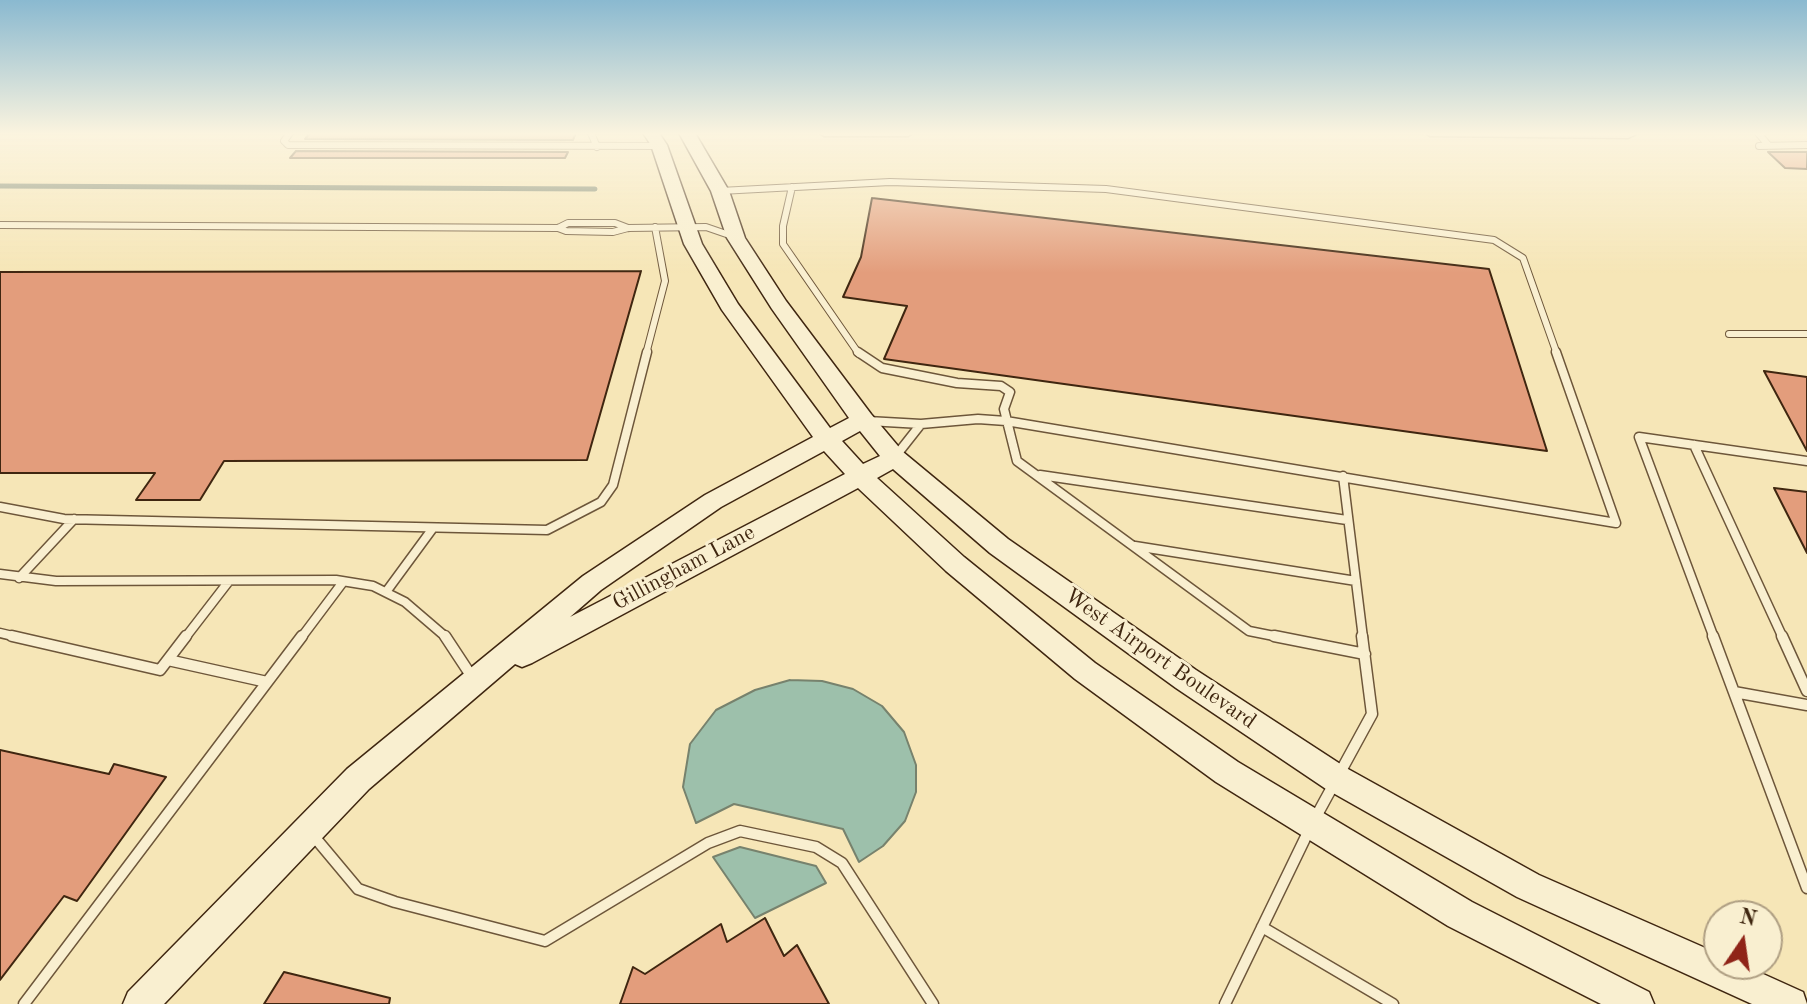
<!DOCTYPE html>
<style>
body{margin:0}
#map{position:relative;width:1807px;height:1004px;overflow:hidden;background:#f6e6b7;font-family:"Old Standard TT",serif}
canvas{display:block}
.north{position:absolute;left:1703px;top:900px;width:80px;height:80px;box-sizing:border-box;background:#f9efd0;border:2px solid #af9f83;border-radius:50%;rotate:13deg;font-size:22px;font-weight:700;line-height:32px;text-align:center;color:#3f2610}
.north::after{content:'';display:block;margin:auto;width:28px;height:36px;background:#8f2418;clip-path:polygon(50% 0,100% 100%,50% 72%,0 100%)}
</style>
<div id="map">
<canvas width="1807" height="1004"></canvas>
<div class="north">N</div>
</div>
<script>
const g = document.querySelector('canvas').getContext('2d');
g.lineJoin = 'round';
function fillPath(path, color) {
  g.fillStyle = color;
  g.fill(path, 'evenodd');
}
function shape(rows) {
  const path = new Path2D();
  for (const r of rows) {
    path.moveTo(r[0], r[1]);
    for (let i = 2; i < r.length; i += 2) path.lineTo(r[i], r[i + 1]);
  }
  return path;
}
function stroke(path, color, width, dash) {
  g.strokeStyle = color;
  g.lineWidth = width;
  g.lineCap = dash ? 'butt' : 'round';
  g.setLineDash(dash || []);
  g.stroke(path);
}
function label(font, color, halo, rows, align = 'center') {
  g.font = font + ' "Old Standard TT",serif';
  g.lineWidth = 6;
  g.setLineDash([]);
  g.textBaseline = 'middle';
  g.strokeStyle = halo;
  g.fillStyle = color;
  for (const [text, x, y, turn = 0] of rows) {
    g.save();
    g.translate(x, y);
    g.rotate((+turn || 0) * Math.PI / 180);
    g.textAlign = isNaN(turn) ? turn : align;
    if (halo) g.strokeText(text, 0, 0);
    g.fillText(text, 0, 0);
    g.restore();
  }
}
const water = shape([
 [790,680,822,681,853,689,882,706,904,732,916,765,916,792,905,821,883,846,859,862,843,829,734,804,696,823,683,787,690,744,716,710,755,690,790,680],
 [740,847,816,866,826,883,755,918,713,857,740,847]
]);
fillPath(water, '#9dc0ab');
stroke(water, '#77826d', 2);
stroke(shape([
 [0,186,595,189]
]), '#77826d', 5);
const building = shape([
 [310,133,576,133,573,140,305,139,310,133],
 [296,151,568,152,565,158,290,158,296,151],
 [1768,152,1807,152,1807,169,1785,168,1768,152],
 [872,198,1489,269,1547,451,884,359,907,306,843,297,861,257,872,198],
 [641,271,587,460,224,461,200,500,136,500,155,473,0,473,0,272,641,271],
 [1764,371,1807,377,1807,451,1764,371],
 [1774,488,1807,492,1807,553,1774,488],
 [0,750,109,774,114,764,166,777,77,901,64,896,0,980,0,750],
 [765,918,784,956,797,945,829,1004,620,1004,633,967,645,974,721,924,727,942,765,918],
 [284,972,390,998,389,1004,264,1004,284,972]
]);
fillPath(building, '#e39d7c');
stroke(building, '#3f2610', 2);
const laneFar2 = shape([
 [290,133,284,141,288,145,659,146],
 [591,133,597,147],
 [1758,133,1769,146],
 [1759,146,1807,145],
 [792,187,783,226,783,244,859,354],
 [720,191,890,182,1106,189,1494,240,1523,258,1557,354],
 [1,225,558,228,568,223,615,223,628,228],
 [558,228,566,231,613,232,628,228,706,227,735,237],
 [1729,334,1807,334],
 [646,354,665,281,655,227]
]);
const laneFar1 = shape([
 [858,352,882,368,957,383,1001,386,1010,392,1004,409,1017,461,1249,631,1284,638],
 [868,421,921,424,895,457],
 [921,424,978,419,1006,421,1616,523,1556,352],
 [1694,445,1783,638],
 [1040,475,1347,520],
 [1343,476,1363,638],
 [0,507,64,519,547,530,601,502,613,485,647,352],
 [1135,546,1356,581],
 [0,574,56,581,336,580,373,586,405,602,447,638],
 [19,578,74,519],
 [386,592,433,528],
 [0,633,21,638],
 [185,638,229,581],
 [301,638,343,582],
 [1714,638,1639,437,1807,461]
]);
const lane = shape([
 [12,636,160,670,186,636],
 [445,636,474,680],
 [1274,636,1365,654],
 [1713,636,1807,888],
 [1782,636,1807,691],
 [168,660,267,682],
 [1734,692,1807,705],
 [312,834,358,889,395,902,545,941,708,843,740,831,816,847,842,863,933,1004],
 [1262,927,1393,1004],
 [24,1004,302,636],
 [1225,1004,1312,824,1372,714,1362,636]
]);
const street = shape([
 [819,133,913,133,908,136,824,136,819,133],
 [1425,133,1639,133,1628,138,1430,136,1425,133]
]);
const secondary = shape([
 [643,133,659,133,667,145,702,244,738,304,830,428,849,418,772,309,727,238,711,191,679,133,695,133,729,191,745,238,786,301,871,414,903,452,1008,539,1196,670,1348,769,1539,875,1719,954,1719,964,1741,964,1803,992,1807,1004,1752,1004,1517,897,1326,789,1176,688,990,553,893,469,877,478,964,557,1095,663,1238,762,1472,902,1649,992,1654,1004,1601,1004,1448,926,1216,782,1075,679,946,571,858,488,532,663,522,667,515,664,369,789,164,1004,123,1004,128,992,347,769,583,576,705,495,813,437,722,310,684,244,651,145,643,133],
 [860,431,880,456,863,464,842,441,860,431],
 [824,451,845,474,570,617,601,590,721,507,824,451]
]);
stroke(laneFar2, '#6d563a', 8);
stroke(laneFar1, '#6d563a', 11);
stroke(lane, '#6d563a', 13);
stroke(street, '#6d563a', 3);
stroke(secondary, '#3f2610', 3);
stroke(laneFar2, '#f9efd0', 6);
stroke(laneFar1, '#f9efd0', 8);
stroke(lane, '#f9efd0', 10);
fillPath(street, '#f9efd0');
fillPath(secondary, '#f9efd0');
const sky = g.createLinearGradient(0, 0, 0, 273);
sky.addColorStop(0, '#8ab9d0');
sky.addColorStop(0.49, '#fbf4df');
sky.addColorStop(1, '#fbf4df00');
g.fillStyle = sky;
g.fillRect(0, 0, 1807, 273);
label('22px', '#3f2610', '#f9efd0', [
 ["Gillingham Lane",684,568,-28],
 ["West Airport Boulevard",1160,659,35]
]);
</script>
